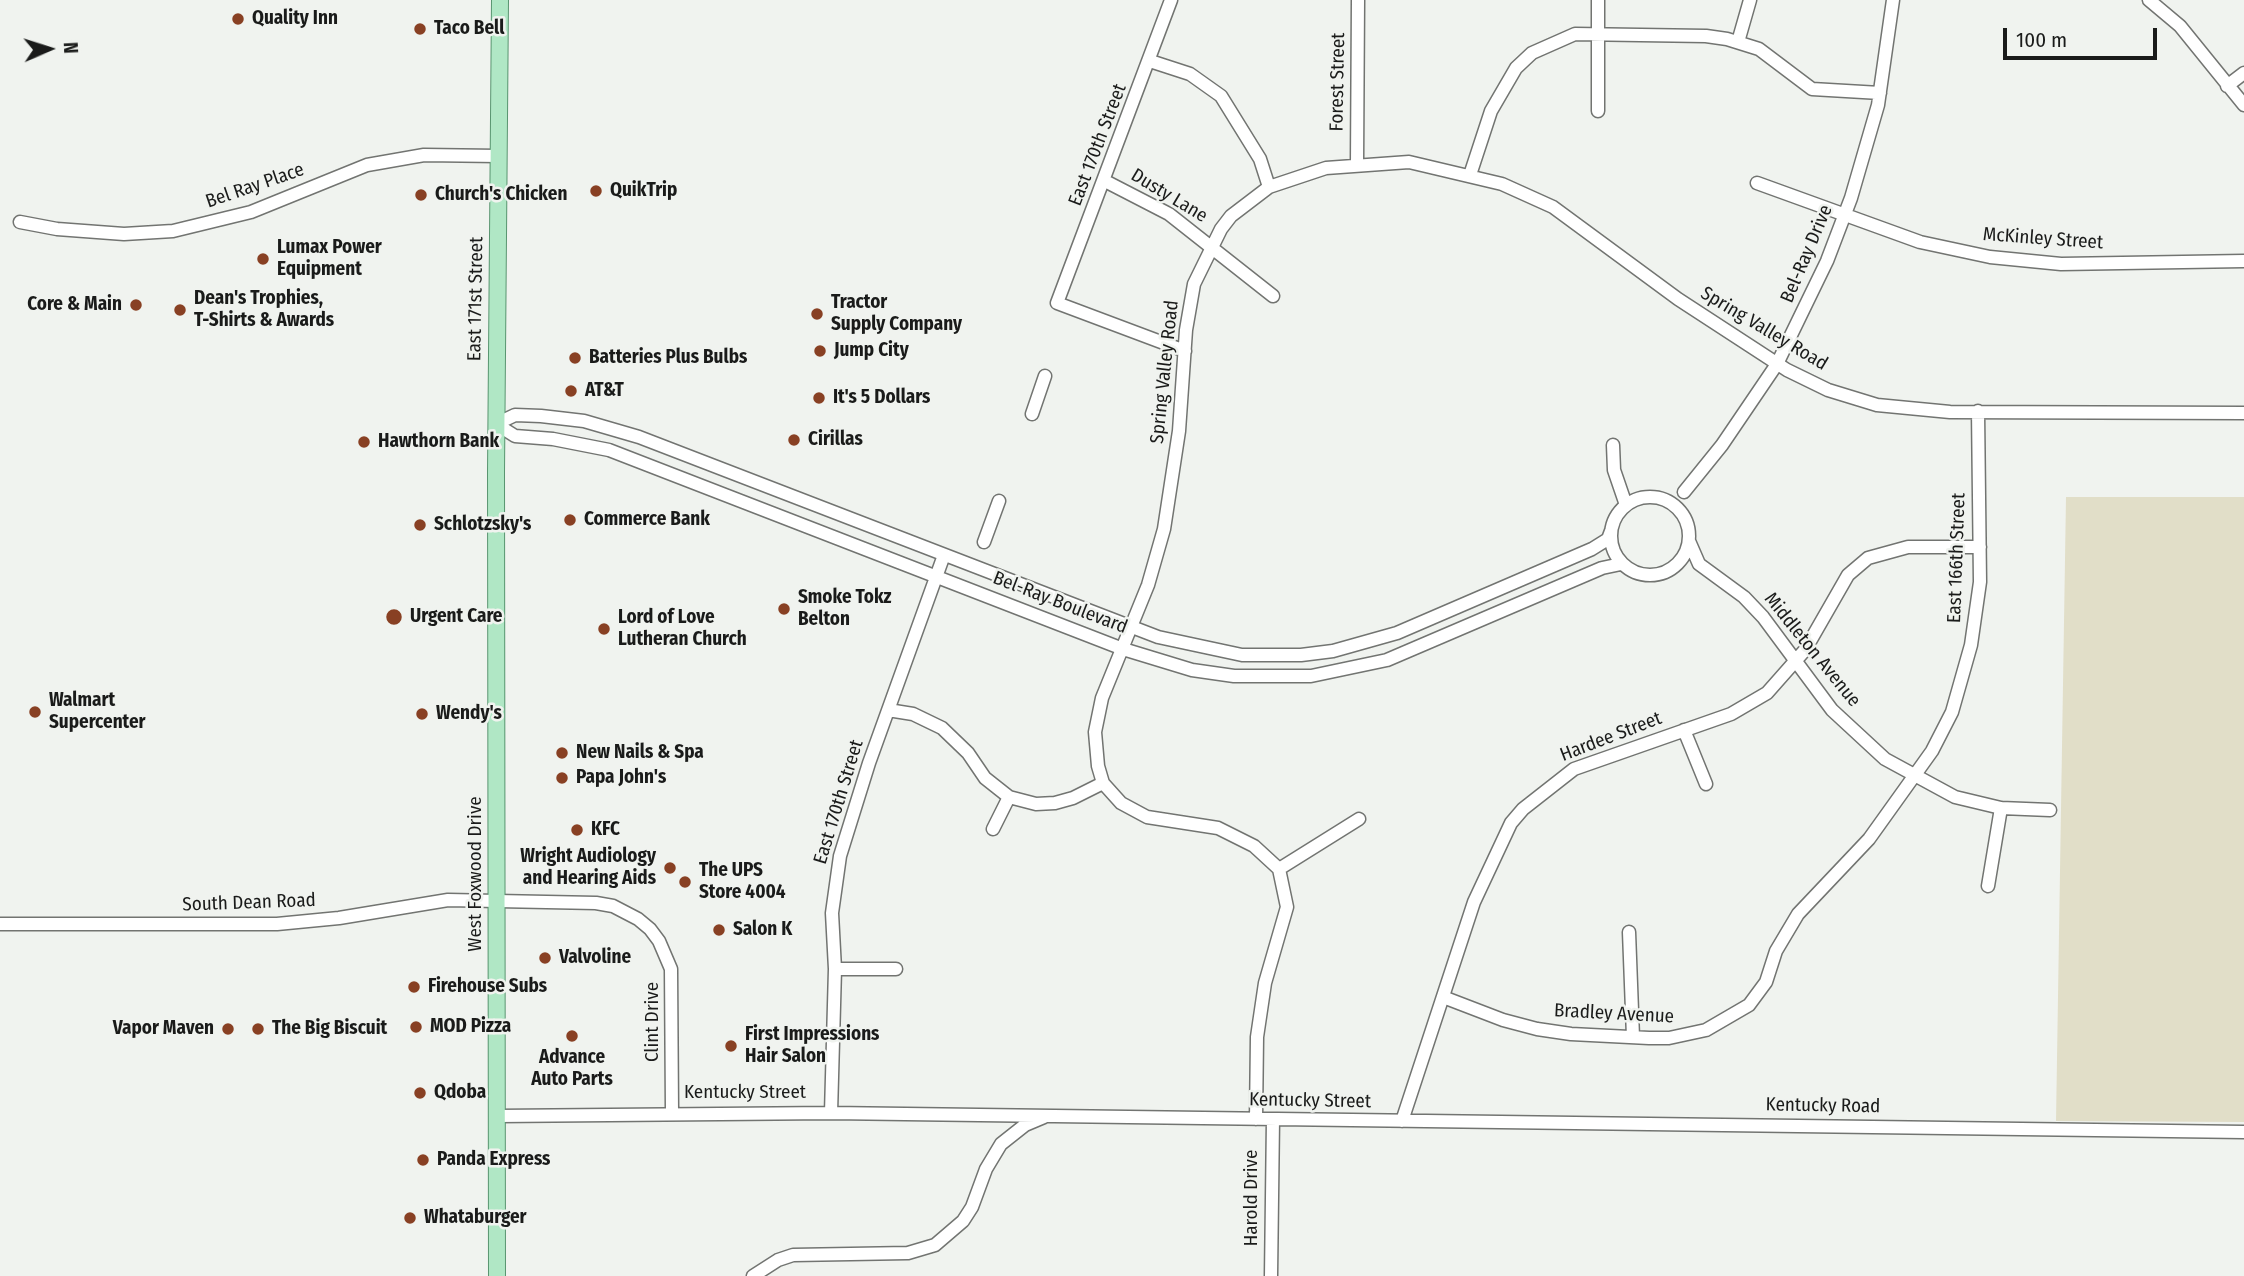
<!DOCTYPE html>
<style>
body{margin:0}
#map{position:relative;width:2244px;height:1276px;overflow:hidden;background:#f0f3ef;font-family:"Fira Sans Condensed",sans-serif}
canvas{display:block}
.north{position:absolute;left:14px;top:14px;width:70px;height:70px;-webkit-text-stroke:5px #f0f3ef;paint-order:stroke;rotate:87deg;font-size:19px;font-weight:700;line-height:28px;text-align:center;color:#1a1b1a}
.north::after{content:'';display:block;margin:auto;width:24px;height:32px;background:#1a1b1a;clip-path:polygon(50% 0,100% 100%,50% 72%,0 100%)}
.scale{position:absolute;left:2003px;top:28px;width:154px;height:32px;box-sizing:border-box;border:4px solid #1a1b1a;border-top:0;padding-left:9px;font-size:21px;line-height:24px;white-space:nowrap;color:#1a1b1a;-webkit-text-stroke:5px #f0f3ef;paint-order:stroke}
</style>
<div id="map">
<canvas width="2244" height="1276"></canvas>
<div class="north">N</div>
<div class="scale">100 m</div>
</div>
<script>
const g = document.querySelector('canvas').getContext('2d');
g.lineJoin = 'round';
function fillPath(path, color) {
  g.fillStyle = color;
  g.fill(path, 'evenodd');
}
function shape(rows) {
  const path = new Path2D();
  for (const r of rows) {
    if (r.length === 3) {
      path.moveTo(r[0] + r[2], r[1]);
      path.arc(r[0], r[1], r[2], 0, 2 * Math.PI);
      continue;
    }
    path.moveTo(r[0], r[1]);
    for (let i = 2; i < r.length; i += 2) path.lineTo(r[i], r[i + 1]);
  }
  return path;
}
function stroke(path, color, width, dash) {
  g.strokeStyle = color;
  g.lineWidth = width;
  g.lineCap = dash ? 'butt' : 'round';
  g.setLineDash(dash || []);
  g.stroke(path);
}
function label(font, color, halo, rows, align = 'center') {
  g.font = font + ' "Fira Sans Condensed",sans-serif';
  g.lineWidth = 5;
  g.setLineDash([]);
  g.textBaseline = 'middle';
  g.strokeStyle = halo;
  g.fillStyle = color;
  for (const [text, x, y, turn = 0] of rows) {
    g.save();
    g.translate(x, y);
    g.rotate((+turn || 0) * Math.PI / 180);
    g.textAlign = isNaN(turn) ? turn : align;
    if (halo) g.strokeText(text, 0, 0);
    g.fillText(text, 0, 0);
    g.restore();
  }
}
fillPath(shape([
 [2066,497,2244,497,2244,1122,2056,1121]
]), '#e1dec8');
const minor = shape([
 [1171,0,1057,303,1185,351],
 [2149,0,2180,26,2244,105],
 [1738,42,1750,0],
 [1150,61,1190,74,1221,96,1260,159,1269,187],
 [2227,86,2244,73],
 [1598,111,1598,0],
 [1357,164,1358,0],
 [1470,175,1491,111,1516,68,1532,53,1575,34,1706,36,1727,39,1759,49,1812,89,1880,93],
 [1105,181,1169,214,1273,296],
 [1757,183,1920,242,1990,257,2061,264,2244,261],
 [20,222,57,229,124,234,173,231,251,212,367,165,424,155,499,156],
 [1032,414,1045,376],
 [496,424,515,436,553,439,609,450,1123,649,1192,670,1234,676,1311,676,1387,660,1602,568,1621,564],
 [496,424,515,415,541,416,584,421,639,437,1158,637,1242,655,1301,655,1333,651,1397,633,1592,549,1608,539,1611,531],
 [1613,445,1614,470,1626,505],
 [1684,492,1722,445,1777,364,1827,261,1851,198,1878,105,1893,0],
 [1650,536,39],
 [1689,541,1699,564,1744,597,1763,617,1832,710,1885,759,1955,797,2001,808,2050,810],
 [984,542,999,501],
 [888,710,913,714,942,728,968,753,985,778,1009,797,1036,804,1055,803,1073,798,1103,783],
 [1684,730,1706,784],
 [993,829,1009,797],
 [1279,869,1359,819],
 [1988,886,2001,808],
 [0,924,277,924,339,918,448,900,596,903,613,906,638,919,650,929,659,941,671,969,672,1112],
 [1629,932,1633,1037],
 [835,969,896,969],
 [1443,997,1503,1020,1537,1029,1571,1034,1649,1038,1669,1038,1706,1030,1749,1005,1766,982,1776,951,1798,914,1869,839,1932,751,1952,712,1971,645,1980,582,1978,411],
 [831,1113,835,969,832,913,840,856,869,763,944,555],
 [498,1116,831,1113,2244,1132],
 [1256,1119,1257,1037,1265,983,1287,907,1279,869,1254,846,1218,828,1147,817,1121,803,1103,783,1098,766,1095,732,1102,698,1148,585,1164,529,1179,431,1186,330,1194,284,1221,229,1231,216,1269,187,1326,168,1409,162,1502,184,1553,207,1678,299,1787,370,1828,390,1877,405,1950,412,2244,413],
 [1402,1121,1474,902,1511,823,1523,809,1574,769,1731,714,1767,693,1805,650,1848,575,1868,558,1908,547,1980,547],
 [753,1276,778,1260,793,1255,908,1253,935,1245,963,1221,972,1207,986,1169,1001,1144,1025,1125,1044,1117],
 [1271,1276,1273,1119]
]);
const major = shape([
 [497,1276,496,472,500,0]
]);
stroke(minor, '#727471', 15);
stroke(major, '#599570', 18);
stroke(minor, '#fff', 12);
stroke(major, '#b0e7c5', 16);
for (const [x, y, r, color] of [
 [238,19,7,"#884023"],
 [420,29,7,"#884023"],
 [596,191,7,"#884023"],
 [421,195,7,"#884023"],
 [263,259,7,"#884023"],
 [136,305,7,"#884023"],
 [180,310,7,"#884023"],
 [817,314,7,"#884023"],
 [820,351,7,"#884023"],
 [575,358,7,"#884023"],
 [571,391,7,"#884023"],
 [819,398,7,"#884023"],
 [794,440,7,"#884023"],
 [364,442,7,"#884023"],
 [570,520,7,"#884023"],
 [420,525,7,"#884023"],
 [784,609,7,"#884023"],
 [394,617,9,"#884023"],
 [604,629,7,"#884023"],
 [35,712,7,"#884023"],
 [422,714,7,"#884023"],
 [562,753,7,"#884023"],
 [562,778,7,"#884023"],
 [577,830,7,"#884023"],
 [670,868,7,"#884023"],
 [685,882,7,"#884023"],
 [719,930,7,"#884023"],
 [545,958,7,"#884023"],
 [414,987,7,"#884023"],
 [416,1027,7,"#884023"],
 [228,1029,7,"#884023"],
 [258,1029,7,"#884023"],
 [572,1036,7,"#884023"],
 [731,1046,7,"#884023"],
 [420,1093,7,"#884023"],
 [423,1160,7,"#884023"],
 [410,1218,7,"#884023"]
]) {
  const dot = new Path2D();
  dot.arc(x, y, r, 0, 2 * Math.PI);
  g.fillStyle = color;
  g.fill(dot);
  stroke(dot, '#f0f3ef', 2.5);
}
label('bold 19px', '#1a1b1a', '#f0f3ef', [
 ["Quality Inn",252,19],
 ["Taco Bell",434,29],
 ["QuikTrip",610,191],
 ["Church's Chicken",435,195],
 ["Lumax Power",277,248],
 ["Equipment",277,270],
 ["Dean's Trophies,",194,299],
 ["T-Shirts & Awards",194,321],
 ["Tractor",831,303],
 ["Supply Company",831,325],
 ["Core & Main",122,305,"right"],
 ["Jump City",834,351],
 ["Batteries Plus Bulbs",589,358],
 ["AT&T",585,391],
 ["It's 5 Dollars",833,398],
 ["Cirillas",808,440],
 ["Hawthorn Bank",378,442],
 ["Commerce Bank",584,520],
 ["Schlotzsky's",434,525],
 ["Smoke Tokz",798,598],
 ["Belton",798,620],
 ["Urgent Care",410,617],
 ["Lord of Love",618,618],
 ["Lutheran Church",618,640],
 ["Walmart",49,701],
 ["Supercenter",49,723],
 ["Wendy's",436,714],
 ["New Nails & Spa",576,753],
 ["Papa John's",576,778],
 ["KFC",591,830],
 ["Wright Audiology",656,857,"right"],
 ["and Hearing Aids",656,879,"right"],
 ["The UPS",699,871],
 ["Store 4004",699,893],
 ["Salon K",733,930],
 ["Valvoline",559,958],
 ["Firehouse Subs",428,987],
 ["MOD Pizza",430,1027],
 ["Vapor Maven",214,1029,"right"],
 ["The Big Biscuit",272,1029],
 ["First Impressions",745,1035],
 ["Hair Salon",745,1057],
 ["Advance",572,1058,"center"],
 ["Auto Parts",572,1080,"center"],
 ["Qdoba",434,1093],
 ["Panda Express",437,1160],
 ["Whataburger",424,1218]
], 'left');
label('19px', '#1a1b1a', '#f0f3ef', [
 ["Forest Street",1338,82,-89],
 ["East 170th Street",1098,145,-69],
 ["Bel Ray Place",255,186,-19],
 ["Dusty Lane",1169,196,31],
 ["McKinley Street",2043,239,4],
 ["Bel-Ray Drive",1807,254,-67],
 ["East 171st Street",476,299,-89],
 ["Spring Valley Road",1764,329,31],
 ["Spring Valley Road",1165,372,-84],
 ["East 166th Street",1957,558,-88],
 ["Bel-Ray Boulevard",1060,603,21],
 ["Middleton Avenue",1812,650,51],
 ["Hardee Street",1611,737,-21],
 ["East 170th Street",839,802,-73],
 ["West Foxwood Drive",476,874,-90],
 ["South Dean Road",249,903,-2],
 ["Bradley Avenue",1614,1014,3],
 ["Clint Drive",653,1022,-90],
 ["Kentucky Street",745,1093],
 ["Kentucky Street",1310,1101,1],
 ["Kentucky Road",1823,1106,1],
 ["Harold Drive",1252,1198,-90]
]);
</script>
